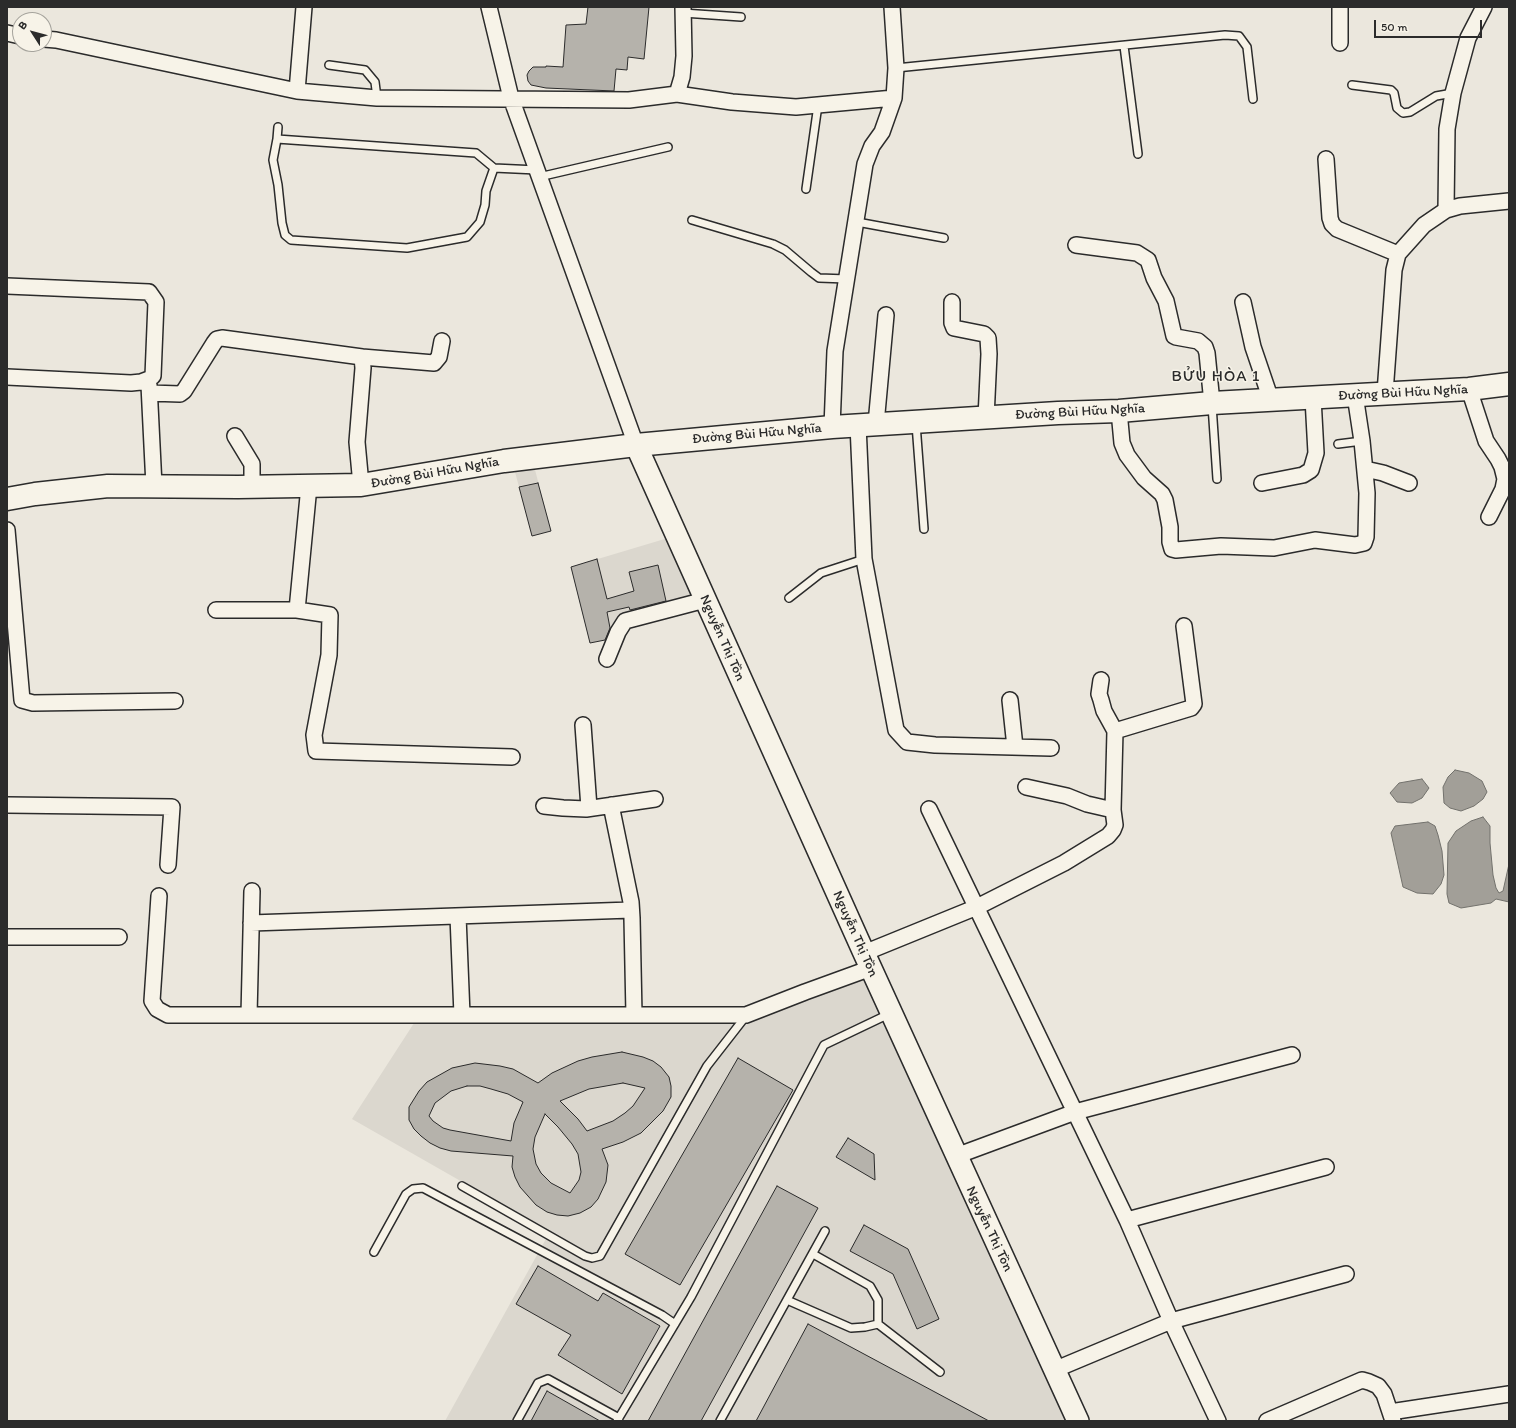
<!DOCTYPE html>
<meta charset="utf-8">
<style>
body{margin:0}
#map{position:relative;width:1516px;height:1428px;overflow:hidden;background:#ebe7dd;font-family:Itim,sans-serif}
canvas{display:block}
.frame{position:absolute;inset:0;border:8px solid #2b2b2b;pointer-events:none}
.north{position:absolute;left:12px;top:12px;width:40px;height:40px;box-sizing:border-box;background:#f7f3e8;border:1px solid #a5a39c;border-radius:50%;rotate:306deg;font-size:11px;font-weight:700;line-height:16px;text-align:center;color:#2b2b2b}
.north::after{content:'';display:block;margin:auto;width:14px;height:18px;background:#2b2b2b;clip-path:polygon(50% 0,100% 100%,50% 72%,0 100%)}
.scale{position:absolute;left:1374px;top:20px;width:108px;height:18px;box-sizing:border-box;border:2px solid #2b2b2b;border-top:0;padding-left:5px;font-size:12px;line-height:14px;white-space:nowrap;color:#2b2b2b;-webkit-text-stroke:3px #f7f3e8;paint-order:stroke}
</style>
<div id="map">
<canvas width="1516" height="1428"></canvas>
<div class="frame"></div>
<div class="north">B</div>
<div class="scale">50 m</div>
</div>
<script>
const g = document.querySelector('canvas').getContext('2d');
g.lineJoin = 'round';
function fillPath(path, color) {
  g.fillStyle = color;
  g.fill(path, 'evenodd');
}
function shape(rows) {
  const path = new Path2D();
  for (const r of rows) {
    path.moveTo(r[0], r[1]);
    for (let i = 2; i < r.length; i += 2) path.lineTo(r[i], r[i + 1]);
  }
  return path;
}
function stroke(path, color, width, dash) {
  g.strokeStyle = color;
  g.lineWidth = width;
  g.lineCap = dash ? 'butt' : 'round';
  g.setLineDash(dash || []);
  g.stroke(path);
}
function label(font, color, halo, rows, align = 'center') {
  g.font = font + ' Itim,sans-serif';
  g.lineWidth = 3;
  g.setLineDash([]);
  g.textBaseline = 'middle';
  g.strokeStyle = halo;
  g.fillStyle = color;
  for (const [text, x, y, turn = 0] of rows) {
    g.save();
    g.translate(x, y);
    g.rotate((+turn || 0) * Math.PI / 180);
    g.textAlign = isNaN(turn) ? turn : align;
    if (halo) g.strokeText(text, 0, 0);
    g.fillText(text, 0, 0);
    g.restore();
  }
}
fillPath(shape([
 [534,466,551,531,532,536,514,468],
 [668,538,695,597,623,617,612,638,590,643,571,567],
 [865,975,1069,1421,445,1421,547,1237,584,1259,594,1262,602,1258,709,1069,746,1020],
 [416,1020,739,1020,703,1066,598,1253,593,1255,585,1252,352,1119]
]), '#dbd7ce');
const water = shape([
 [1455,770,1469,773,1482,781,1487,792,1483,799,1474,806,1461,811,1450,808,1444,803,1443,787,1448,777,1455,770],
 [1422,779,1429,788,1422,798,1412,803,1397,802,1390,793,1399,783,1422,779],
 [1483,817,1490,826,1490,843,1493,875,1496,888,1499,893,1503,891,1509,864,1509,902,1496,899,1491,903,1461,908,1449,903,1447,894,1448,843,1456,831,1471,821,1483,817],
 [1428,822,1435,826,1438,835,1442,851,1444,875,1441,884,1433,894,1417,893,1403,887,1391,833,1395,826,1428,822]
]);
fillPath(water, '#a29f98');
stroke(water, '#72716c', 1);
const building = shape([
 [588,7,649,7,644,59,628,57,627,70,616,69,614,91,546,88,531,85,528,81,527,75,529,71,533,67,546,67,546,66,563,67,566,25,586,24,588,7],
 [538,483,551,531,532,536,519,487,538,483],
 [597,559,607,599,634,591,629,572,658,565,666,601,630,610,629,607,607,612,610,628,605,640,590,643,571,567,597,559],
 [622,1052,643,1057,653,1061,661,1067,669,1077,671,1086,671,1097,663,1111,641,1133,623,1142,602,1149,608,1165,606,1182,598,1199,591,1207,580,1213,568,1216,557,1215,547,1212,536,1205,520,1187,515,1177,512,1167,513,1156,451,1151,440,1148,430,1143,421,1136,414,1129,409,1120,409,1107,419,1091,427,1082,452,1068,475,1063,500,1066,513,1069,538,1083,552,1073,578,1061,592,1057,622,1052],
 [623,1083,645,1088,633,1106,625,1113,613,1121,587,1131,578,1119,560,1101,589,1089,623,1083],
 [467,1086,480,1086,491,1089,508,1094,523,1102,514,1123,511,1141,450,1130,443,1128,433,1121,429,1116,435,1103,451,1091,467,1086],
 [545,1114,558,1127,572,1144,578,1154,581,1172,579,1180,570,1193,551,1183,541,1173,536,1164,533,1149,535,1137,545,1114],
 [738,1058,793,1090,680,1285,625,1254,738,1058],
 [848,1138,874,1154,875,1180,836,1157,848,1138],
 [777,1186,818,1208,701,1421,648,1421,777,1186],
 [864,1225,908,1249,939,1319,917,1329,893,1274,850,1251,864,1225],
 [538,1266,598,1301,603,1293,660,1326,622,1394,558,1355,571,1335,516,1304,538,1266],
 [808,1324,989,1421,756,1421,808,1324],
 [547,1391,600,1421,531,1421,547,1391]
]);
fillPath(building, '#b5b2ab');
stroke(building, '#2b2b2b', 1);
const lane = shape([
 [683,13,741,17],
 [1124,46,1138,154],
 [329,65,365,70,375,82,377,98],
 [896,68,1225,35,1239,36,1247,47,1253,99],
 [1352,85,1391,90,1394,93,1397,108,1403,113,1410,112,1436,96,1453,93],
 [277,139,278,127],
 [494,168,476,153,277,139,273,160,278,185,282,223,285,235,291,240,407,248,467,237,480,222,485,205,486,191,494,168,537,170],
 [539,177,668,147],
 [806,189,818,105],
 [692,220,773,244,785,250,811,272,819,278,847,279],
 [857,222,944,238],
 [1212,405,1217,479],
 [916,424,924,529],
 [1338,444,1362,441],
 [789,598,821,573,864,559],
 [462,1186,585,1256,592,1258,600,1256,707,1066,746,1016],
 [374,1252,406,1194,413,1189,423,1188,662,1315,675,1324],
 [787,1300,851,1328,865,1327,878,1324,878,1300,870,1286,813,1254],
 [878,1324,940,1372],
 [517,1421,538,1383,548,1379,619,1418],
 [617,1421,691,1297,824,1045,889,1014],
 [720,1421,825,1231]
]);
const street = shape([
 [489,7,511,98,636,445],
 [1340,7,1340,43],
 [7,33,20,36],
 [44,39,56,40,297,91,377,98,629,100,677,94,682,77,684,56,683,7],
 [297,91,304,7],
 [677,94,732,102,796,107,894,98],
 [1326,159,1330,218,1332,224,1337,229,1398,254],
 [1446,210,1447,129,1453,93,1468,38,1484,7],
 [1076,245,1137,253,1148,260,1154,278,1166,301,1174,336,1176,337,1198,341,1205,347,1207,353,1212,403],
 [7,286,149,292,156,302,153,376,149,379,141,382,131,383,7,377],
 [952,302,952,323,954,328,984,334,988,338,989,354,986,418],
 [1243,302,1253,347,1271,400],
 [362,357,434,363,439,357,442,341],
 [149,385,154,486],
 [1469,389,1486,441,1498,459,1502,467,1505,479,1503,489,1489,517],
 [150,393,180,394,184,391,214,343,217,339,222,338,362,357,363,368,357,442,361,485],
 [1385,393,1394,270,1398,254,1424,225,1446,210,1460,206,1509,201],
 [1119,411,1122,443,1127,455,1144,478,1162,494,1165,500,1170,527,1170,542,1172,549,1176,550,1221,546,1274,548,1315,540,1355,545,1364,543,1366,537,1367,493,1362,441,1355,395],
 [876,424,886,315],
 [858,425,864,559,896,730,907,742,935,745,1051,748],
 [832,427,835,351,865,164,872,146,882,132,894,98,896,68,892,7],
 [235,436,252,464,252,487],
 [1365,469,1383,473,1409,483],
 [1262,483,1303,475,1311,470,1316,453,1313,398],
 [7,530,22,700,33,703,175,701],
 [216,610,297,610,330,615,329,655,314,735,316,751,512,757],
 [297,610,309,486],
 [607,659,618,632,625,621,705,600],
 [1101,680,1099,694,1101,700,1104,711,1115,731],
 [1010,700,1015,747],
 [583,725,589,808],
 [1026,787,1067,796,1087,804,1113,810],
 [7,805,172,807,168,865],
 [611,805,631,902,632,918,634,1015],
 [544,806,563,808,586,809,655,799],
 [929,809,1127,1220,1171,1321,1218,1421],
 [159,896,152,1001,157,1009,168,1015,746,1015,805,992,871,968],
 [458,916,462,1015],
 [251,923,631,910],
 [7,937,119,937],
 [864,953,977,907,1064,863,1108,836,1113,830,1115,825,1113,810,1115,731,1191,708,1194,704,1184,626],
 [249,1015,252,891],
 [956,1156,1075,1112,1292,1055],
 [1127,1220,1326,1167],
 [1054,1370,1171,1321,1346,1274],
 [1390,1412,1509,1394],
 [1267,1421,1362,1380,1369,1382,1378,1386,1384,1394,1393,1421]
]);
const secondary = shape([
 [636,445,864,953,1078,1421]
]);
const primary = shape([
 [7,499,35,494,108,486,238,487,361,485,504,461,636,445,832,427,1058,413,1119,411,1212,403,1469,389,1509,384]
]);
stroke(lane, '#2b2b2b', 10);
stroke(street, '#2b2b2b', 18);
stroke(secondary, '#2b2b2b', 24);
stroke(primary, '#2b2b2b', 25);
stroke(lane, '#f7f3e8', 7);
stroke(street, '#f7f3e8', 15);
stroke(secondary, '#f7f3e8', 21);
stroke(primary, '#f7f3e8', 22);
label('14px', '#2b2b2b', '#f7f3e8', [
 ["Đường Bùi Hữu Nghĩa",1403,393,-3],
 ["Đường Bùi Hữu Nghĩa",1080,412,-3],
 ["Đường Bùi Hữu Nghĩa",757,434,-5],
 ["Đường Bùi Hữu Nghĩa",435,473,-10],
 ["Nguyễn Thị Tồn",722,638,66],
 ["Nguyễn Thị Tồn",855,934,66],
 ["Nguyễn Thị Tồn",989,1229,65]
]);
g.letterSpacing = '1px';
label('16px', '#2b2b2b', '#f7f3e8', [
 ["BỬU HÒA 1",1216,377]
]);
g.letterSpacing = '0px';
</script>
